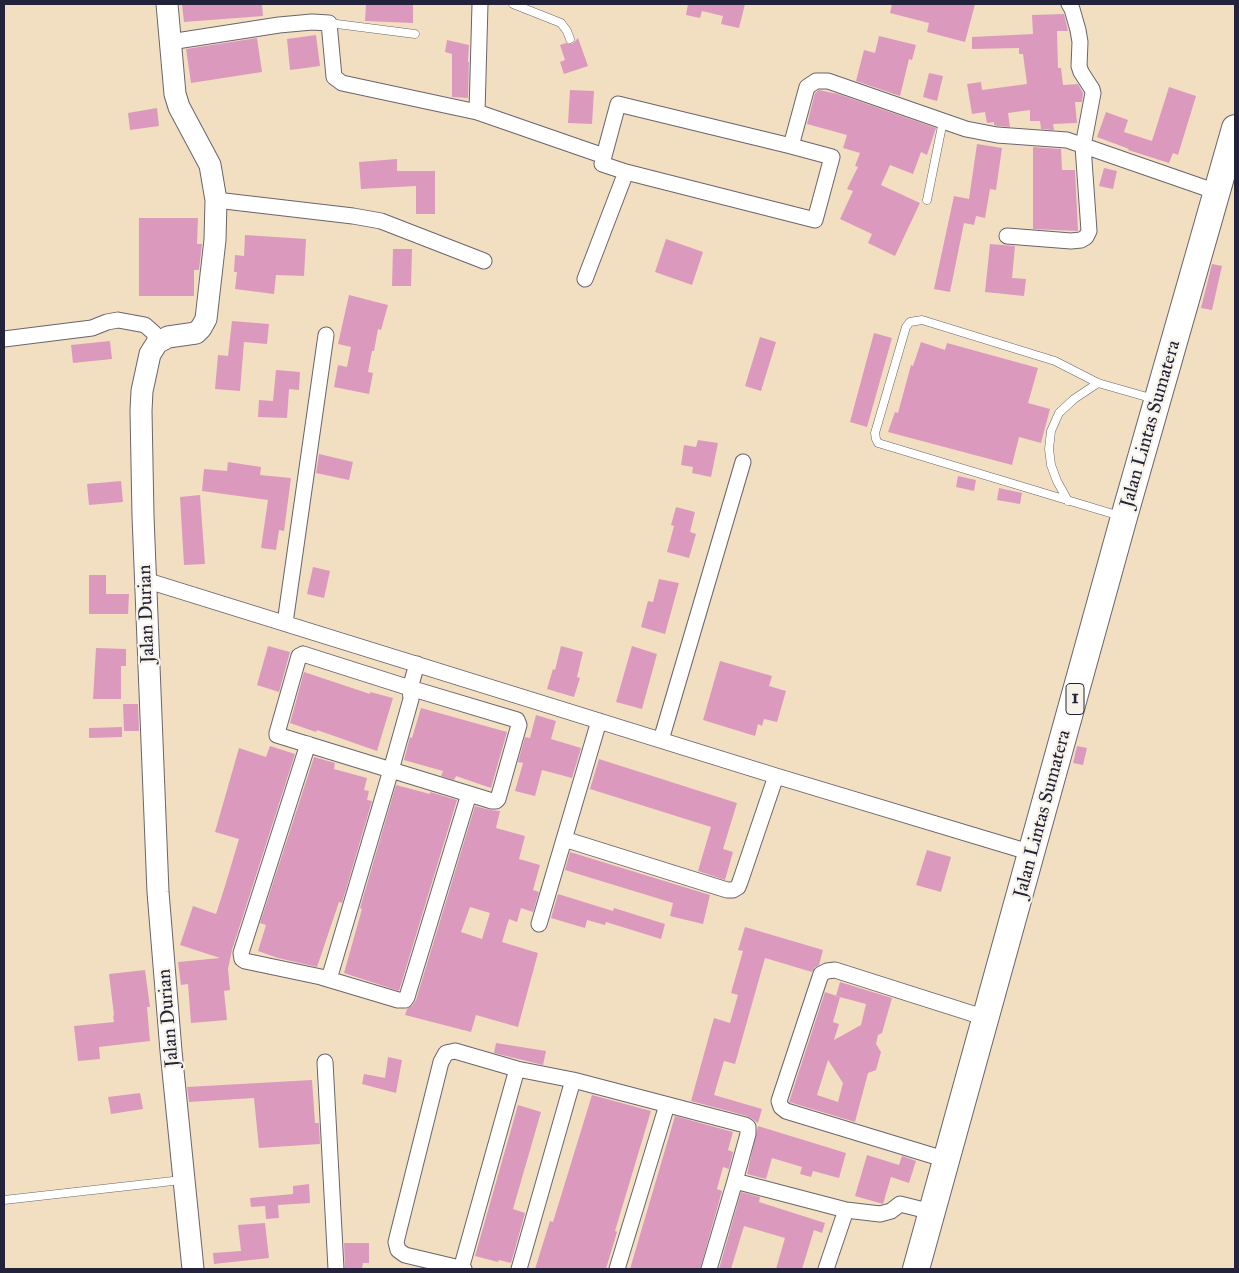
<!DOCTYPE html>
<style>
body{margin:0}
#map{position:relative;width:1239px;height:1273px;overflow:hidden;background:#f2dfc2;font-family:"IM FELL Great Primer",serif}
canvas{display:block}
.frame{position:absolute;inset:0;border:5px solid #22223b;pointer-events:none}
</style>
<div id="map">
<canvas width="1239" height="1273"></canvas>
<div class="frame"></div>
</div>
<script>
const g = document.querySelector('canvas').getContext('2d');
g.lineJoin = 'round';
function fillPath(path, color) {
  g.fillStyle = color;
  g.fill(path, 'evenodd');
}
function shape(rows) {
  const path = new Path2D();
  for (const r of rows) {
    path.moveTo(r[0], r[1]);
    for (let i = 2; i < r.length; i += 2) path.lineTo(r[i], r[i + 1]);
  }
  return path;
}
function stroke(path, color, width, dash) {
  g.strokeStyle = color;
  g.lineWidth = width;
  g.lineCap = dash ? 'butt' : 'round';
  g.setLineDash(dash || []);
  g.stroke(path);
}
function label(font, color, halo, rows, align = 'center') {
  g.font = font + ' "IM FELL Great Primer",serif';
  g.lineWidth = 4.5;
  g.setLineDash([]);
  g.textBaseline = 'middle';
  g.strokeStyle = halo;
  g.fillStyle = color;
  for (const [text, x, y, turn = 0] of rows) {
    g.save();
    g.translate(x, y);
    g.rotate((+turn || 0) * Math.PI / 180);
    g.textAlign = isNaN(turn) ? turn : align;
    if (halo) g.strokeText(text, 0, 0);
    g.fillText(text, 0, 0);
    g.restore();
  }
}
fillPath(shape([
 [182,4,262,4,263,16,184,22],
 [366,4,413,4,413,23,365,21],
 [688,4,745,4,739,28,721,24,723,16,702,11,700,18,686,15],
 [892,4,975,4,965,42,927,32,929,23,890,13],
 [1064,14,1068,31,1057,31,1058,68,1061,68,1063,85,1078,84,1083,93,1082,102,1075,102,1077,123,1053,124,1054,130,1041,129,1040,121,1030,121,1030,110,1008,113,1010,127,998,126,994,125,994,122,987,123,985,112,972,114,967,84,981,82,982,90,1027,84,1023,54,1019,54,1019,48,972,49,972,37,1033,34,1032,15],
 [316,35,320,66,290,70,287,39],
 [879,36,916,45,912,60,909,59,900,96,856,81,864,50,875,53],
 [257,38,262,72,191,83,186,49],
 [578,38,588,66,564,74,560,62,565,60,560,45,566,43,572,44],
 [447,40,469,45,468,62,469,62,468,98,452,97,452,54,445,52],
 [929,73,943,76,937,101,923,97],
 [1169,87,1196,96,1178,155,1173,153,1169,163,1128,150,1129,149,1097,137,1106,112,1128,120,1124,132,1152,141],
 [570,90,594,91,592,124,568,123],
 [819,90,838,94,936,128,927,155,921,152,913,174,890,165,881,185,920,203,895,256,868,243,872,234,840,219,853,191,847,189,858,167,855,166,860,153,843,148,847,135,807,124,815,93],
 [157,108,159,126,130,130,128,113],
 [977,144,1002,148,996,190,990,189,985,218,976,216,974,225,964,223,950,292,934,289,954,196,969,199],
 [1033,147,1061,149,1062,170,1075,170,1078,231,1033,229],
 [397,159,397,171,435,171,435,214,416,214,416,186,361,189,359,162],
 [1104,168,1117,171,1113,189,1099,186],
 [139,218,198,218,197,244,202,244,199,270,194,270,194,296,139,296],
 [245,235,306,239,304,276,276,275,274,294,235,289,237,272,234,272,235,255,244,256],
 [666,239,703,252,692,285,655,272],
 [990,244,1015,246,1012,278,1026,279,1024,296,985,292],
 [393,249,412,249,411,286,392,286],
 [1212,264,1222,266,1212,310,1201,308],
 [349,295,388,305,381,330,378,329,374,351,372,351,368,372,373,373,369,394,334,387,338,365,347,367,351,347,338,344],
 [232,321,269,324,267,344,244,342,240,391,215,389,218,355,228,356],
 [874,333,892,338,867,427,850,422],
 [760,337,776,342,761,391,745,386],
 [110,341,112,359,73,363,71,345],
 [921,342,945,350,947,343,1038,368,1028,403,1050,409,1041,443,1019,437,1012,465,888,432,895,412,898,413,911,365,913,366],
 [276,370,300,372,299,390,289,389,287,418,258,417,259,400,273,401],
 [698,440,718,443,711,477,692,473,693,467,681,465,684,445,696,447],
 [319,454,353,462,349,480,316,473],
 [228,462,261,467,260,475,291,478,284,531,279,530,276,550,261,548,268,500,202,491,204,469,227,471],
 [958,476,976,480,974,491,956,487],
 [121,481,123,502,89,505,87,484],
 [999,488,1022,493,1020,504,997,500],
 [200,495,205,564,184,565,180,497],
 [676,507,695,512,690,532,696,534,689,558,667,552,674,526,671,525],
 [313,567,330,571,324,598,307,594],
 [89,575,106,575,106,594,129,594,128,614,89,614],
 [659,579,679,583,665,634,641,627,648,601,653,602],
 [268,646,290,652,279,692,257,685],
 [561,646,583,652,577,677,580,678,574,697,547,689,553,669,555,670],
 [632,646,657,654,642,709,616,702],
 [96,648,126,649,126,666,121,666,121,699,93,699],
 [720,661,772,676,769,686,786,691,777,722,764,719,762,726,758,724,755,736,703,720],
 [304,672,370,694,370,692,393,698,377,751,317,730,316,732,290,723],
 [123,704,138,704,139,731,124,731],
 [421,708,507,732,491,788,456,776,454,780,441,776,443,771,404,760,410,737,412,738],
 [536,715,556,721,551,739,581,748,572,778,542,770,535,796,515,791,523,763,518,762,525,737,530,738],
 [122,727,122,737,89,738,89,728],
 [270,746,295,754,232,950,228,969,230,990,224,991,227,1020,191,1023,188,984,181,985,178,962,220,958,180,945,193,906,216,914,225,886,239,839,215,832,239,748,266,757],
 [1077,746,1087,748,1083,765,1073,763],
 [314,757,335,763,334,769,367,778,364,790,369,791,367,800,372,801,342,903,339,902,317,967,278,958,258,951,266,925,260,923],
 [599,759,737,803,723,849,733,852,725,880,698,871,711,827,590,789],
 [396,785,430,794,430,792,457,800,399,991,344,973,362,909,360,908],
 [475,806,490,810,500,811,496,828,525,836,519,859,540,865,533,890,539,892,533,912,521,908,517,922,509,919,502,942,538,953,518,1027,476,1015,471,1032,405,1015,407,1009,412,1006,416,1000],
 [470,907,490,913,482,939,461,932],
 [927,850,951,857,941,892,916,885],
 [570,852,710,895,703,924,670,916,673,903,565,870],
 [558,894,613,911,614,908,665,924,661,939,606,922,605,925,587,920,585,928,551,918],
 [745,927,823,950,819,965,814,968,812,972,765,958,735,1064,724,1061,714,1095,762,1109,758,1123,747,1116,691,1101,714,1018,730,1023,738,995,731,993,743,951,738,950],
 [145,970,150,1007,147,1007,150,1041,99,1047,100,1059,78,1061,74,1026,114,1022,113,1016,114,1015,109,974],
 [840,982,892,998,882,1033,878,1035,876,1044,881,1052,876,1070,868,1073,855,1122,789,1102,825,992,840,997,833,1022,839,1024,834,1040,861,1025,866,1004,836,996],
 [828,1060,843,1083,838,1102,817,1095],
 [496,1043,546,1051,543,1065,494,1053],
 [388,1057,402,1060,396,1093,362,1084,364,1074,385,1078],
 [312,1080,315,1123,319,1123,320,1144,259,1148,254,1098,189,1102,187,1087],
 [140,1093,143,1109,111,1114,108,1097],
 [592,1095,651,1111,615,1231,617,1232,606,1269,535,1269,550,1221,553,1222],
 [518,1105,541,1112,513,1209,525,1213,511,1263,499,1260,498,1262,475,1256],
 [675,1116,733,1132,728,1150,733,1152,729,1169,723,1167,717,1189,722,1191,700,1269,630,1269],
 [758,1126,846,1153,839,1178,813,1171,811,1177,800,1174,802,1167,772,1158,766,1179,747,1174],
 [867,1155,899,1165,902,1156,916,1161,909,1183,891,1177,883,1204,855,1196],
 [309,1184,310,1203,278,1205,279,1218,266,1219,265,1206,251,1207,250,1198,293,1194,293,1186],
 [741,1192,760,1197,759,1202,825,1223,822,1233,814,1230,802,1269,776,1269,785,1238,744,1226,731,1269,719,1269],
 [265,1223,269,1258,214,1264,213,1253,241,1251,238,1225],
 [344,1243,369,1243,369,1263,363,1263,362,1269,345,1269]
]), '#db9abd');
const lane = shape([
 [513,4,561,23,567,31,570,39],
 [329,23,415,34],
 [927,200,943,121],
 [1068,501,1057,481,1051,465,1049,449,1051,431,1059,413,1074,399,1098,383],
 [1120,516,878,443,876,439,875,433,906,327,910,322,922,320,1055,361,1098,383,1154,399],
 [4,1200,182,1180]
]);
const street = shape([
 [170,42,279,25,312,22,329,23,334,77,342,83,477,112,604,156,618,104,791,146,807,87,816,81,828,81,966,129,997,135,1067,140,1217,192],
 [477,112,480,4],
 [604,156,602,164,626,172],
 [216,200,353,216,381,221,484,261],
 [1007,236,1071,241,1081,240,1086,237,1089,231,1083,146,1093,93,1092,89,1081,72,1079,66,1080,42,1078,30,1072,9,1069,4],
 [585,279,626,172,815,220,832,157,791,146],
 [4,339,92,328,107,322,118,320,145,325,154,333,157,343],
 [145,580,776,776,1032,853],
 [285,623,326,335],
 [303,654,410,688,517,720,519,725,498,799,496,801,492,801,277,735,277,733,299,656,303,654],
 [661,740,743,462],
 [308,744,241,953,242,959,245,961,321,977,398,1000,405,1000,407,997,469,794],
 [564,839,727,890,733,890,738,887,740,882,776,776],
 [539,924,599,721],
 [329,979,391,770,411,699,410,688,417,664],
 [325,1062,336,1269],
 [947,1160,786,1111,781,1107,779,1101,821,974,827,971,835,970,986,1018],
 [735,1181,846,1210],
 [461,1269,517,1069],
 [464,1269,405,1255,398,1250,396,1242,441,1062,446,1053,455,1051,517,1069,573,1080],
 [519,1269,573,1080,745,1125,748,1127,748,1134,735,1181,709,1269],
 [617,1269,667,1105],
 [826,1269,846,1210,880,1214,891,1211,900,1204,932,1212]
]);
const secondary = shape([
 [167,4,175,94,179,107,210,165,216,200,215,240,206,319,201,328,196,333,168,337,157,343,150,354,142,391,141,411,143,516,158,892,171,1051,193,1269]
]);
const highway = shape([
 [916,1269,1124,517,1235,128]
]);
stroke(lane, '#6b646a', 9);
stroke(street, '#6b646a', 17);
stroke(secondary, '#6b646a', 23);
stroke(highway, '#6b646a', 28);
stroke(lane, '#fff', 8);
stroke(street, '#fff', 15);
stroke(secondary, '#fff', 21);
stroke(highway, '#fff', 26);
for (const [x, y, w] of [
 [1075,699,18]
]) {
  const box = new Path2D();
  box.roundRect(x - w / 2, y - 15.5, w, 31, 4);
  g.fillStyle = '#f7f3e8';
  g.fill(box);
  stroke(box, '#22223b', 1);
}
label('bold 18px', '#22223b', null, [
 ["1",1075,699]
]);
label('19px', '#22223b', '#f7f3e8', [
 ["Jalan Lintas Sumatera",1151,424,-74],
 ["Jalan Durian",147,614,-92],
 ["Jalan Lintas Sumatera",1043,814,-75],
 ["Jalan Durian",169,1018,-95]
]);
</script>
